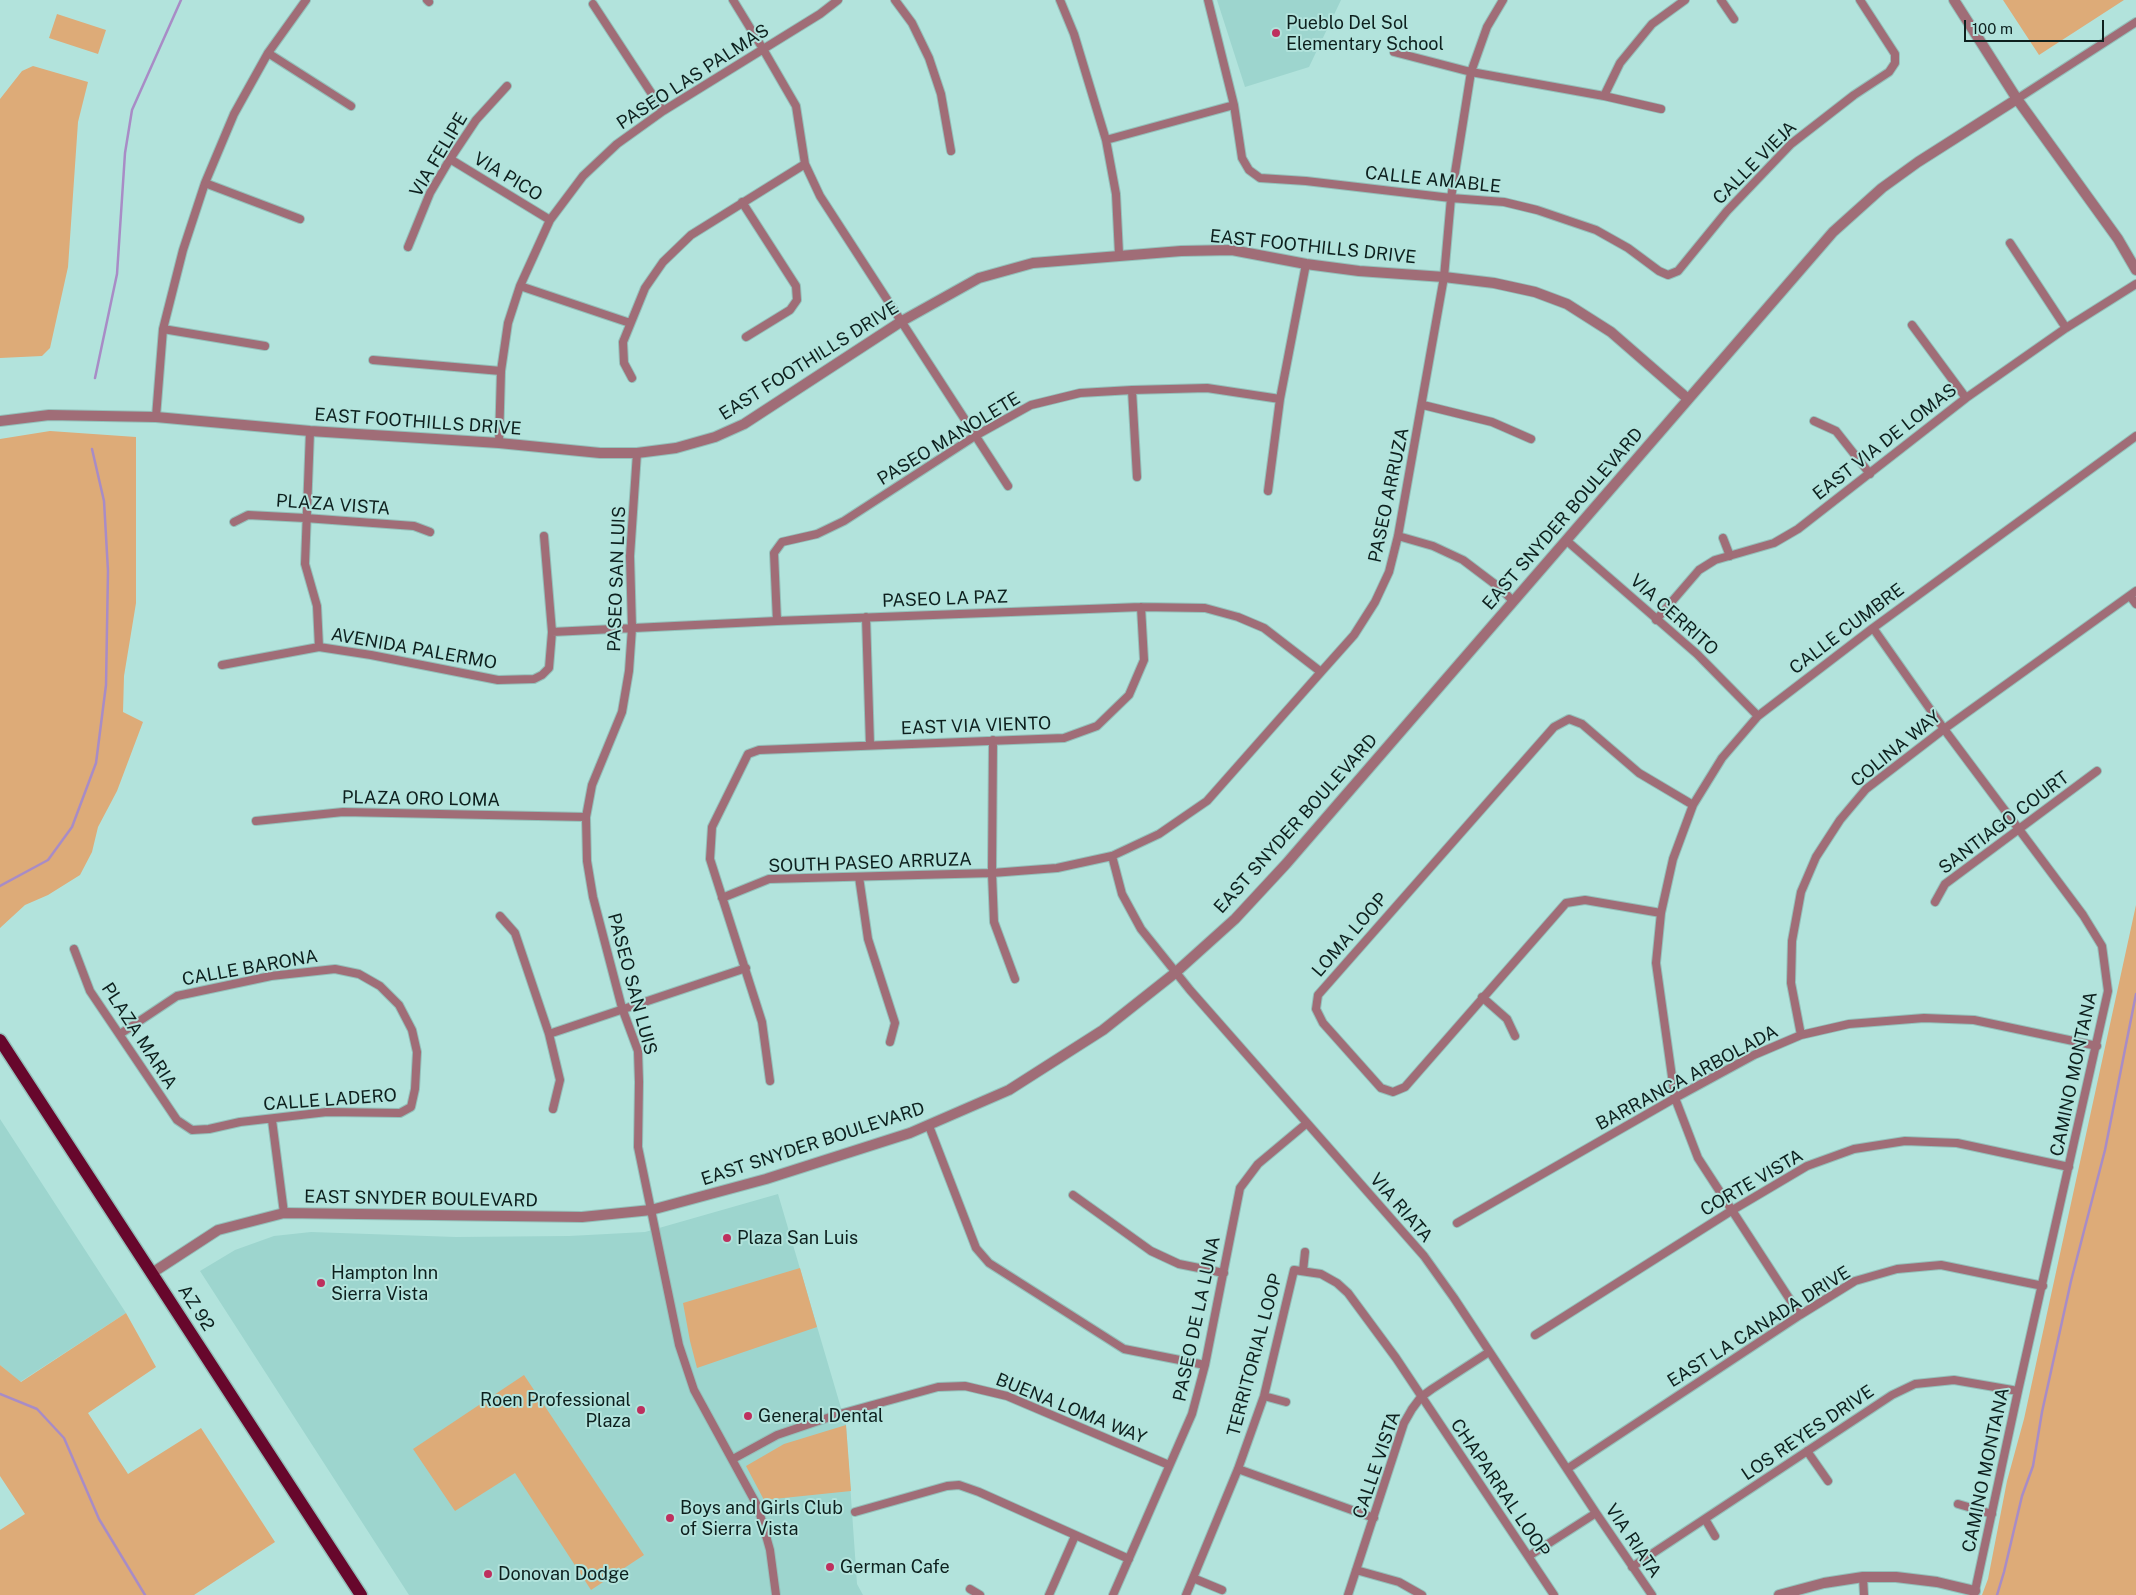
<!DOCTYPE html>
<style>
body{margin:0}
#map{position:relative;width:2136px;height:1595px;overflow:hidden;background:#b2e3dc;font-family:"Public Sans",sans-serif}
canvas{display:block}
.scale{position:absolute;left:1964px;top:20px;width:140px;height:22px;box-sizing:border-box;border:2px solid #0d201e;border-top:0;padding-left:6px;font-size:15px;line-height:18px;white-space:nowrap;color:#0d201e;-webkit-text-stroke:4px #b2e3dc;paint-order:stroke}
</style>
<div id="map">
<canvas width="2136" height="1595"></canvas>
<div class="scale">100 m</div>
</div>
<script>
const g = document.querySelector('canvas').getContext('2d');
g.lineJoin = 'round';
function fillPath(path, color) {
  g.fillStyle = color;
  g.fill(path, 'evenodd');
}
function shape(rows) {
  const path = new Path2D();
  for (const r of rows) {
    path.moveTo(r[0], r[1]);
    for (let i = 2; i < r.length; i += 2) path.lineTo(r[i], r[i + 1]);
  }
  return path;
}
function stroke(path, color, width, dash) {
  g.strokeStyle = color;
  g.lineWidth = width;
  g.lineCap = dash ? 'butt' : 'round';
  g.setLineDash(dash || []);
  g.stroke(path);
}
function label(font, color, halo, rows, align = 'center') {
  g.font = font + ' "Public Sans",sans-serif';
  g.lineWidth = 4;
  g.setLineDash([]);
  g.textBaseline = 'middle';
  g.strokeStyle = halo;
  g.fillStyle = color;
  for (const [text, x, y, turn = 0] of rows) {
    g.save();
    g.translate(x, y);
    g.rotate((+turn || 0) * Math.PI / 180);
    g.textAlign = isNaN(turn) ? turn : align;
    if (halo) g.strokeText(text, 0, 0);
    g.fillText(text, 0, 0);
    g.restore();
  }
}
fillPath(shape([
 [1217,0,1341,0,1309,67,1245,87],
 [0,1119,126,1313,20,1382,0,1365],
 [778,1194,846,1425,857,1584,863,1595,409,1595,200,1271,235,1250,274,1236,311,1232,456,1237,569,1236,645,1232]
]), '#9dd5ce');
fillPath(shape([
 [2003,0,2124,0,2039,55],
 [57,14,106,30,98,54,49,38],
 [33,66,88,82,78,122,68,267,50,348,42,356,0,358,0,99,22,71],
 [50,431,136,437,136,603,124,676,123,712,143,722,117,791,98,827,92,852,80,875,48,895,25,905,0,928,0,439],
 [2136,905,2136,1595,1982,1595,1988,1579,2007,1481,2024,1419],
 [800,1268,817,1327,697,1368,690,1341,683,1303],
 [126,1313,156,1367,88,1413,128,1474,201,1428,275,1542,194,1595,0,1595,0,1530,25,1514,0,1476,0,1365,21,1382],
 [524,1375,644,1555,591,1590,515,1473,455,1511,413,1449],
 [846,1425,851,1491,764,1500,746,1466,784,1444]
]), '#ddab78');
stroke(shape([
 [95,378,117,274,125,153,132,110,181,0],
 [0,886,48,860,72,827,96,763,106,685,108,571,104,501,92,449],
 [0,1394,37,1409,64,1438,99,1519,145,1595],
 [1997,1595,2004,1572,2022,1496,2033,1466,2042,1412,2071,1281,2105,1150,2136,994]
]), '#a88cc6', 2.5);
const minor = shape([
 [427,0,429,2],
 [733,0,763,49,796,106,805,164,820,196,1008,486],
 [895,0,912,23,929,58,941,94,951,151],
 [1060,0,1074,34,1106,140,1116,194,1119,254],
 [1208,0,1234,105,1242,158,1249,170,1260,178,1306,181,1451,198,1504,202,1537,210,1596,230,1628,248,1659,271,1668,275,1678,271,1727,211,1791,144,1854,95,1889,72,1895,63,1895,54,1860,0],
 [1721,0,1734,19],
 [593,4,663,111],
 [1394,52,1471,72,1604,96,1661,109],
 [268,53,351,106],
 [1604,96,1620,63,1652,24,1685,0],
 [2017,99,2136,22],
 [1106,140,1234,105],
 [450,159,550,220],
 [205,183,300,219],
 [742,202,796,286,797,300,790,310,746,337],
 [2010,243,2066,328],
 [408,247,430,193,450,159,476,120,507,86],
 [520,286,630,323],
 [1912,325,1966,398],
 [163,329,265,346],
 [373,360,501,371],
 [632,378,624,363,623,342,645,288,663,262,691,235,805,164],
 [1132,390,1137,477],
 [1423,405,1492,422,1531,439],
 [156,417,163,329,183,250,205,183,234,114,268,53,306,0],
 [1814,421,1836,431,1870,474],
 [310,431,305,564,317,606,319,647],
 [499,443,501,371,508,323,520,286,550,220,583,176,617,144,663,111,820,14,838,0],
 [637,453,630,556,632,628,629,671,622,712,592,785,586,817,587,861,593,897,622,1008,638,1051,639,1082,638,1147,679,1345,694,1390,758,1507,770,1550,776,1595],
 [1268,491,1280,399,1306,264],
 [234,522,248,515,305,518,414,526,430,532],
 [1398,536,1433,546,1463,560,1500,588,1513,601],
 [1723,538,1730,556],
 [1567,541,1697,654,1758,716],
 [2130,596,2136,604],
 [866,617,870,745],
 [1656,620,1699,570,1715,560,1774,543,1798,529,1966,398,2066,328,2136,284],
 [777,621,774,553,782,542,817,534,844,521,975,436,1031,405,1080,393,1132,390,1207,388,1280,399],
 [1873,628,1944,729,2083,915,2102,946,2108,991,2018,1391,1975,1591],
 [552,632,777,621,1141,607,1205,608,1238,617,1264,628,1321,672],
 [222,665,319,647,371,655,498,680,534,679,542,675,549,668,552,632,544,536],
 [993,740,992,873,994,922,1015,979],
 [256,821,343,812,586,817],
 [1112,856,1122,894,1141,929,1190,990,1424,1256,1454,1298,1596,1513,1652,1595],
 [859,877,868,939,895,1023,890,1042],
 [722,898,769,879,992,873,1057,868,1112,856,1159,834,1207,801,1321,672,1354,635,1375,602,1389,572,1398,536,1444,277,1451,198,1471,72,1487,27,1503,0],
 [1935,902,1945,884,2097,771],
 [1661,913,1585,900,1566,903,1405,1087,1393,1092,1381,1088,1323,1023,1316,1009,1318,995,1554,727,1569,719,1582,724,1639,773,1693,805],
 [500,916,515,933,549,1034,560,1080,553,1109],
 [74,949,90,991,177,1120,192,1130,209,1129,240,1122,327,1112,400,1113,411,1107,415,1089,417,1052,412,1030,399,1005,380,986,359,974,335,969,271,976,177,996,120,1034],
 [1482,997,1507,1019,1515,1036],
 [549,1034,746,968],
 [1801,1035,1791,983,1792,941,1801,892,1816,857,1840,820,1866,789,1944,729,2136,591],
 [770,1081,762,1022,710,859,712,827,748,754,759,750,1064,738,1097,726,1129,695,1144,660,1141,607],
 [272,1120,284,1213],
 [929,1126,976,1248,989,1263,1124,1349,1205,1365],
 [1073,1195,1151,1251,1179,1264,1224,1273],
 [1457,1223,1675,1098,1754,1055,1801,1035,1849,1024,1924,1018,1974,1020,2097,1046],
 [1303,1271,1305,1252],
 [1800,1315,1698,1158,1675,1098,1656,963,1661,913,1673,859,1693,805,1722,758,1758,716,1873,628,2136,436],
 [1535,1335,1731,1211,1807,1166,1854,1149,1905,1141,1957,1143,2069,1167],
 [1264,1396,1286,1402],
 [1807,1451,1828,1481],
 [733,1459,777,1435,836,1415,938,1387,965,1386,1007,1396,1169,1465],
 [1238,1469,1374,1518],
 [1567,1469,1800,1315,1855,1281,1897,1269,1941,1265,2043,1286],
 [1958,1504,1992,1514],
 [855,1512,947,1486,959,1485,979,1492,1129,1559],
 [1705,1519,1715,1536],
 [1529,1556,1596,1513],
 [1632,1567,1892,1395,1915,1384,1954,1380,2018,1391],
 [1356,1570,1399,1582,1422,1595],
 [1863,1577,1864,1595],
 [1193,1578,1222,1590],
 [970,1589,980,1595],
 [1049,1595,1075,1536],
 [1113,1595,1192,1414,1205,1365,1240,1188,1258,1164,1307,1123],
 [1186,1595,1238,1469,1264,1396,1294,1270,1321,1274,1337,1283,1348,1293,1396,1358,1554,1595],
 [1348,1595,1404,1423,1412,1409,1421,1397,1432,1389,1489,1352]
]);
const tertiary = shape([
 [1954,0,2017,99,2118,239,2136,270],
 [0,421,49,415,156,417,310,431,499,443,600,453,637,453,676,448,715,437,744,424,902,321,979,278,1033,263,1181,251,1232,250,1306,264,1359,271,1444,277,1494,283,1535,292,1567,304,1611,332,1688,399],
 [152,1273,218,1230,284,1213,582,1217,651,1210,766,1179,910,1133,1009,1090,1103,1030,1175,973,1235,919,1286,864,1833,232,1882,188,1918,162,2017,99],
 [1779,1595,1824,1583,1863,1577,1896,1577,1937,1582,1975,1591]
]);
const primary = shape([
 [0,1040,361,1595]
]);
stroke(minor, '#94c0ba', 10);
stroke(tertiary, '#94c0ba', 12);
stroke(primary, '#94c0ba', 15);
stroke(minor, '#a06d77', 8);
stroke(tertiary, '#a06d77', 10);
stroke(primary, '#67072c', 12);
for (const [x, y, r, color] of [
 [1276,33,5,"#be305e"],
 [727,1238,5,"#be305e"],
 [321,1283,5,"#be305e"],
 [641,1410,5,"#be305e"],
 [748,1416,5,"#be305e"],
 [670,1518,5,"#be305e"],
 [830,1567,5,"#be305e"],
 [488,1574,5,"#be305e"]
]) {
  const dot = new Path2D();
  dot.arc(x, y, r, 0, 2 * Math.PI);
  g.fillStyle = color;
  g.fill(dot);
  stroke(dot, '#b2e3dc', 2);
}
label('18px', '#0d201e', '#b2e3dc', [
 ["Pueblo Del Sol",1286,23],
 ["Elementary School",1286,44],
 ["Plaza San Luis",737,1238],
 ["Hampton Inn",331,1273],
 ["Sierra Vista",331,1294],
 ["Roen Professional",631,1400,"right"],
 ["Plaza",631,1421,"right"],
 ["General Dental",758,1416],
 ["Boys and Girls Club",680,1508],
 ["of Sierra Vista",680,1529],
 ["German Cafe",840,1567],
 ["Donovan Dodge",498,1574]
], 'left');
label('18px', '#0d201e', '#b2e3dc', [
 ["PASEO LAS PALMAS",693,77,-33],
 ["VIA FELIPE",439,155,-59],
 ["CALLE VIEJA",1755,163,-45],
 ["VIA PICO",508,177,31],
 ["CALLE AMABLE",1433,180,6],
 ["EAST FOOTHILLS DRIVE",1313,247,6],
 ["EAST FOOTHILLS DRIVE",809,361,-32],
 ["EAST FOOTHILLS DRIVE",418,422,4],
 ["PASEO MANOLETE",949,439,-31],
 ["EAST VIA DE LOMAS",1885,442,-38],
 ["PASEO ARRUZA",1389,495,-78],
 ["PLAZA VISTA",333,505,4],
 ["EAST SNYDER BOULEVARD",1563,519,-49],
 ["PASEO SAN LUIS",617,579,-88],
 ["PASEO LA PAZ",945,599,-2],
 ["VIA CERRITO",1674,615,42],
 ["CALLE CUMBRE",1847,629,-37],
 ["AVENIDA PALERMO",414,649,10],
 ["EAST VIA VIENTO",976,726,-2],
 ["COLINA WAY",1896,749,-39],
 ["PLAZA ORO LOMA",421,799,1],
 ["SANTIAGO COURT",2004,823,-37],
 ["EAST SNYDER BOULEVARD",1296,824,-48],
 ["SOUTH PASEO ARRUZA",870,863,-2],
 ["LOMA LOOP",1350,935,-49],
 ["CALLE BARONA",250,968,-10],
 ["PASEO SAN LUIS",632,984,75],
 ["PLAZA MARIA",139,1036,57],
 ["CAMINO MONTANA",2074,1074,-78],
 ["BARRANCA ARBOLADA",1687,1078,-28],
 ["CALLE LADERO",330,1100,-4],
 ["EAST SNYDER BOULEVARD",813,1144,-18],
 ["CORTE VISTA",1752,1183,-30],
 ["EAST SNYDER BOULEVARD",421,1199,1],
 ["VIA RIATA",1401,1208,49],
 ["AZ 92",196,1308,57],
 ["PASEO DE LA LUNA",1197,1319,-78],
 ["EAST LA CANADA DRIVE",1759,1327,-32],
 ["TERRITORIAL LOOP",1255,1355,-75],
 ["BUENA LOMA WAY",1071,1409,22],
 ["LOS REYES DRIVE",1808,1433,-34],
 ["CALLE VISTA",1377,1465,-71],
 ["CAMINO MONTANA",1986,1470,-78],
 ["CHAPARRAL LOOP",1500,1488,56],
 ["VIA RIATA",1633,1541,56]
]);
</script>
